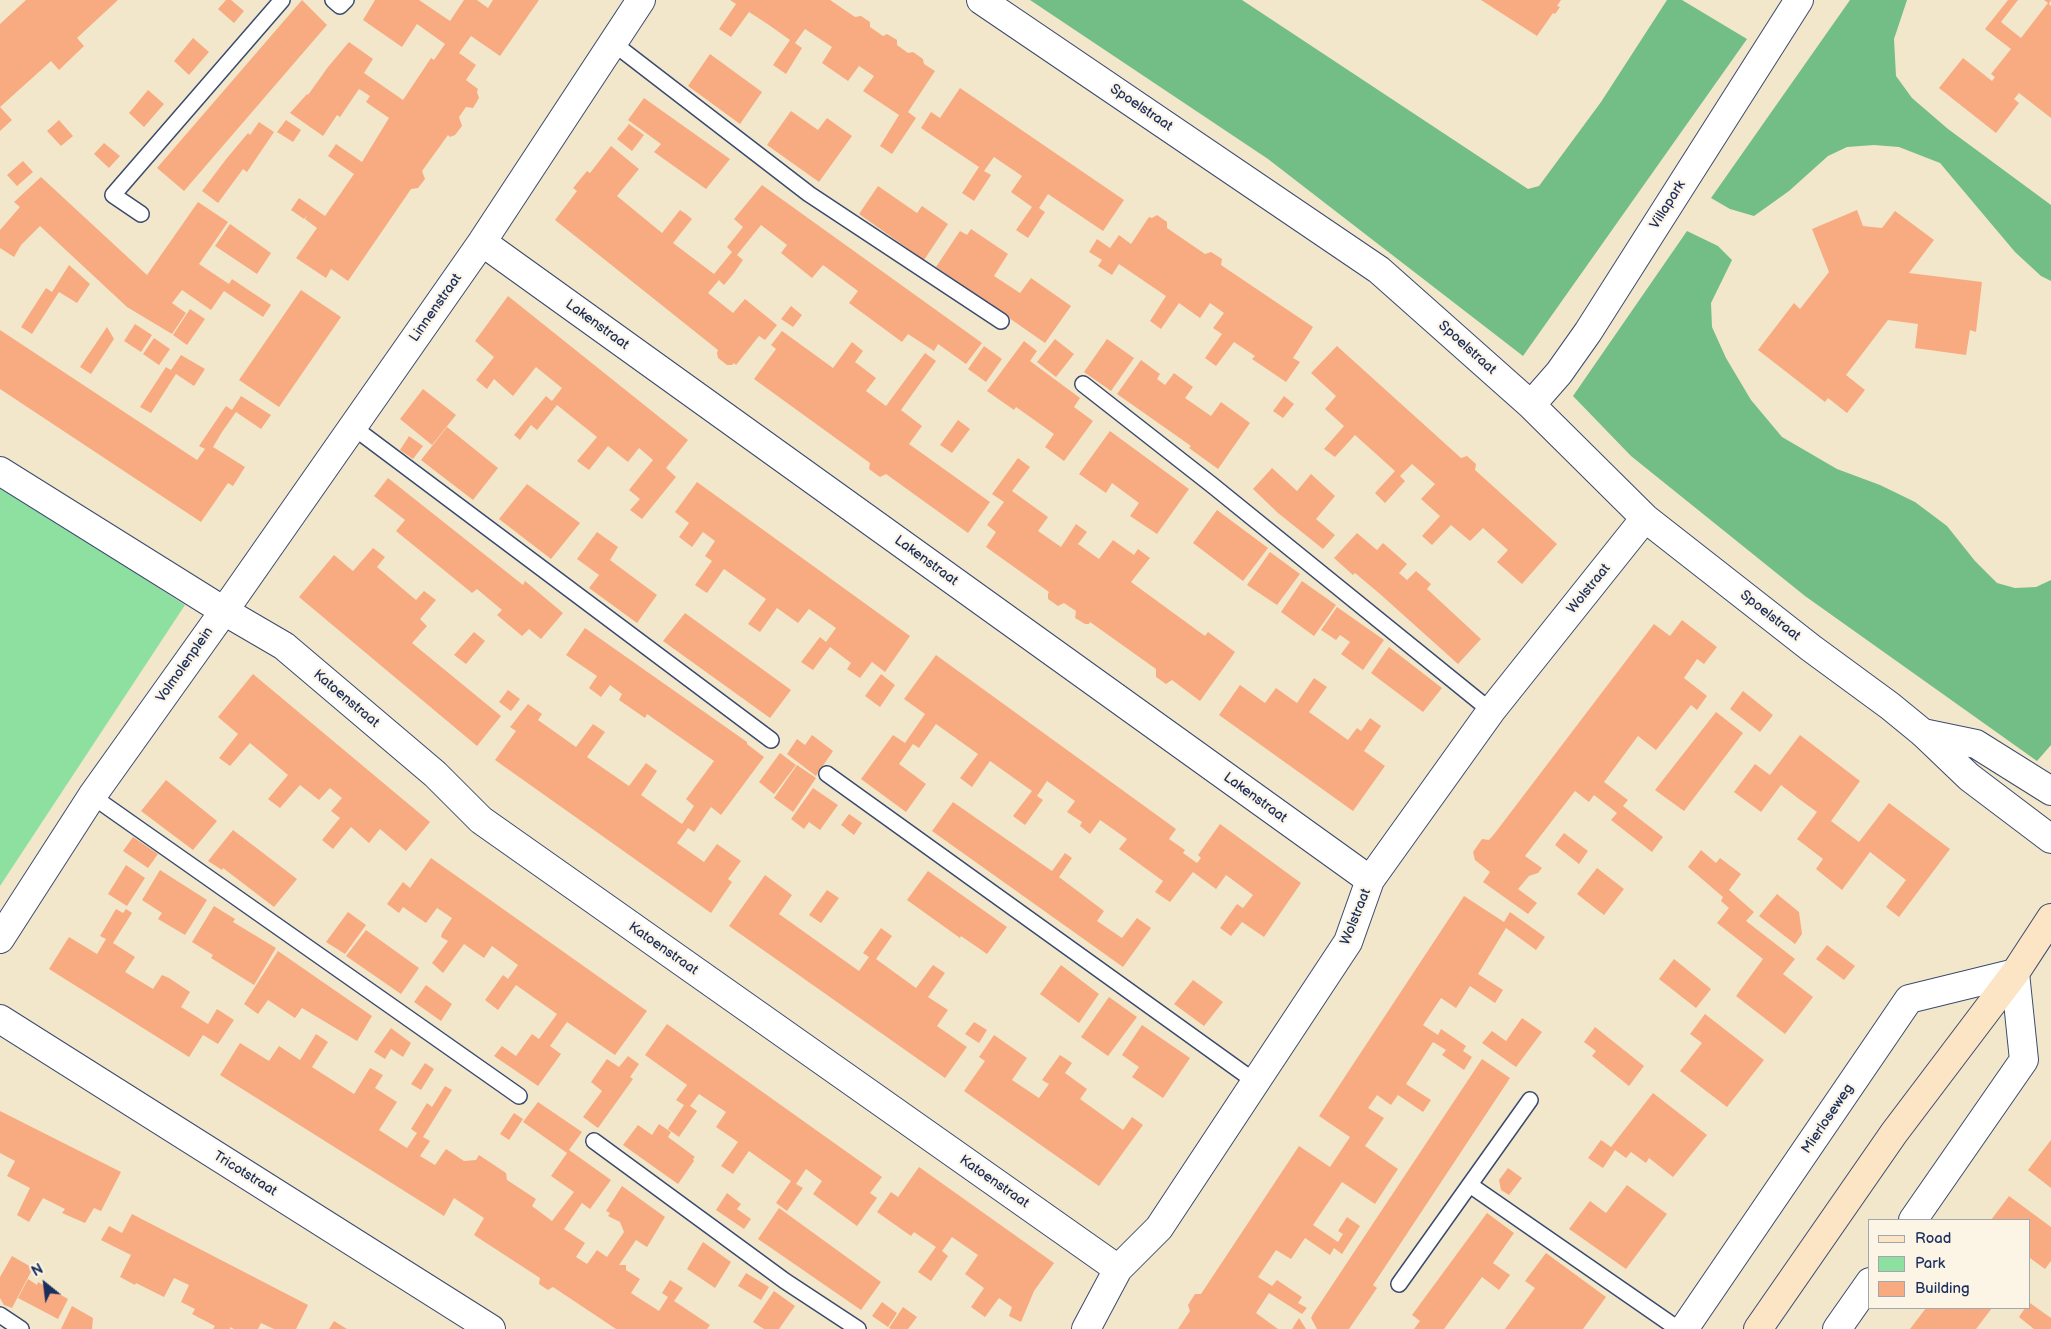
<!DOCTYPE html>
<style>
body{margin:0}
#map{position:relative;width:2051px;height:1329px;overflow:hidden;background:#f2e7cb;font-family:"Balsamiq Sans",sans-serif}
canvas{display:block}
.legend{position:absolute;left:1868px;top:1219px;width:162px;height:90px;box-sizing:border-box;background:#fcf5e5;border:1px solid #a2a6af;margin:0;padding:6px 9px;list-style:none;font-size:15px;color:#1b2f5e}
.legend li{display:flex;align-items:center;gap:10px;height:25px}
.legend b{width:25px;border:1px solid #a2a6af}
.north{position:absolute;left:20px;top:1259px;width:50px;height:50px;-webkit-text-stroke:4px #fcf5e5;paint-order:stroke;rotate:331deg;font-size:14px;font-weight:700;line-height:20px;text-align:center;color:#1b2f5e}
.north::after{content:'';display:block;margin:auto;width:18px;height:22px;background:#1b2f5e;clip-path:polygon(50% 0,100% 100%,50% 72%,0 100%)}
</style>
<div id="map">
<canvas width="2051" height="1329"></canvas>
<ul class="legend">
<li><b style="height:6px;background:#fce5c4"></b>Road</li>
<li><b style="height:14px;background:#8ee0a0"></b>Park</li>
<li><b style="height:14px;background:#f8ab80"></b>Building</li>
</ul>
<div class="north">N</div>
</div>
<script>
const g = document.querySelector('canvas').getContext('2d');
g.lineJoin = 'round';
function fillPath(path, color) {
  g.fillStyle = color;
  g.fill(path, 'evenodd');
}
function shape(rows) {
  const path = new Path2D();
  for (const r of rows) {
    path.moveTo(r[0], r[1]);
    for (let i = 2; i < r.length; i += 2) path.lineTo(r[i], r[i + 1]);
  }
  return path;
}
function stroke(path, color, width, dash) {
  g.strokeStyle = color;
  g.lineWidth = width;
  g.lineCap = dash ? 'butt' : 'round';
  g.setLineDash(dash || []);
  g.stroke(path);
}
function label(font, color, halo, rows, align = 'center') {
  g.font = font + ' "Balsamiq Sans",sans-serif';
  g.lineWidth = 4.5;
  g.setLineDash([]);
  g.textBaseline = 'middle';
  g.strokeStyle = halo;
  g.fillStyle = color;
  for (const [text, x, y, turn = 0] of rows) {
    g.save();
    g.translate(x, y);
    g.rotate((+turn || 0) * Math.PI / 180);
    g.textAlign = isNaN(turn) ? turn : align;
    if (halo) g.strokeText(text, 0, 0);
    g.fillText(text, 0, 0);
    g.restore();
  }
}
fillPath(shape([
 [0,485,185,605,0,886]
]), '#8ee0a0');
fillPath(shape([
 [1030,0,1242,0,1528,189,1539,186,1601,102,1667,0,1682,0,1747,39,1523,356,1268,159],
 [1850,0,1907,0,1894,39,1896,76,1912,98,1948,129,2051,205,2051,281,2041,276,2015,252,1940,163,1899,147,1874,145,1847,147,1828,156,1789,191,1754,216,1730,209,1711,198],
 [1687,231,1718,246,1732,260,1711,303,1712,327,1726,358,1751,400,1782,437,1837,469,1880,485,1915,502,1947,526,1975,561,1997,583,2015,588,2036,587,2051,580,2051,745,2037,761,1805,596,1631,456,1573,396]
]), '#72be86');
fillPath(shape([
 [26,0,118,0,77,38,84,46,59,70,51,61,0,107,12,120,0,131,0,24],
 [226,0,231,0,244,11,234,23,218,9],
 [302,0,327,25,184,191,157,168],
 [375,0,419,0,450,21,464,0,477,0,488,8,493,0,539,0,500,56,471,36,459,53,476,65,466,80,478,89,477,92,479,98,473,108,466,107,459,117,462,126,455,135,450,137,448,135,422,171,425,179,418,188,411,189,348,281,331,269,326,278,296,258,317,228,305,219,307,215,304,219,291,210,299,198,325,216,354,174,328,156,336,144,362,162,389,118,366,102,370,96,359,89,340,117,337,115,323,136,290,113,307,94,308,95,328,67,349,42,373,59,364,73,403,100,431,58,434,60,445,44,417,24,402,47,363,20],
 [730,0,830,0,855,17,861,16,870,22,870,27,883,36,887,34,897,40,897,45,908,53,913,52,923,59,924,64,935,71,908,112,916,118,892,154,880,146,899,115,863,91,874,76,859,66,848,81,822,63,832,47,805,29,795,43,802,48,786,74,773,65,790,40,769,25,749,12,731,37,719,29,736,4],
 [1481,0,1561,0,1557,6,1560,7,1555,14,1553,13,1537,36],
 [2008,0,2018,0,2001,22,2021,38,2048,3,2044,0,2051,0,2049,4,2051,6,2051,118,2019,93,2014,99,2019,103,1996,133,1939,88,1963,58,1992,81,1995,77,1991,74,2011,49,1985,29],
 [193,38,209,52,189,75,174,61],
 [710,54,762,92,740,124,688,86],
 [960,88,1124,200,1103,231,1048,194,1039,208,1045,212,1028,238,1016,230,1032,207,1011,192,1022,176,994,157,984,171,991,175,974,201,962,193,979,167,921,128,931,112,940,118],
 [148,90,164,104,144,127,129,113],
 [644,98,730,159,706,189,654,152,661,144,628,120],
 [791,111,818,130,827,118,852,136,819,182,767,145],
 [59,120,73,136,61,146,47,131],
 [286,120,301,130,293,142,277,132],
 [259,122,274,132,247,172,243,169,218,203,202,191,227,158,248,133,250,135],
 [629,124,644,135,632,151,617,139],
 [104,143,120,156,109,168,94,154],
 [611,146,639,169,617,196,662,233,680,210,686,214,692,219,673,243,714,274,732,252,727,247,743,227,734,219,762,185,982,343,966,364,938,344,934,351,908,334,902,342,849,303,858,291,823,265,812,278,781,253,787,245,761,225,737,255,743,260,734,273,724,285,719,280,708,293,733,313,745,299,777,325,765,340,759,336,736,365,734,363,732,365,727,365,718,358,717,353,718,350,555,220,577,191,573,188,587,171,590,173],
 [23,161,33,172,17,186,7,175],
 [41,177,147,275,198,202,228,222,199,264,229,284,232,279,271,305,263,317,224,291,211,310,182,290,172,303,186,313,172,334,127,307,40,226,21,245,14,257,0,248,0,230,20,207,14,202],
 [878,186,917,213,922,206,948,224,924,260,859,214],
 [1857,210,1863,226,1882,228,1895,211,1934,240,1909,273,1982,282,1976,332,1970,330,1966,355,1915,348,1918,324,1888,320,1846,375,1865,390,1847,413,1828,398,1825,402,1758,350,1794,303,1800,309,1829,272,1812,229],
 [1157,215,1167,222,1167,228,1205,254,1211,252,1222,259,1221,265,1313,327,1293,358,1300,362,1286,382,1252,359,1255,356,1234,342,1216,366,1205,358,1222,334,1213,328,1224,313,1210,303,1200,318,1179,303,1161,329,1150,321,1166,296,1119,264,1112,275,1098,266,1102,260,1089,252,1097,239,1110,248,1119,235,1131,244,1149,217,1152,218],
 [230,224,271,253,257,274,215,246],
 [971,229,1008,254,994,276,1020,293,1031,278,1071,306,1045,343,936,267,960,231,967,235],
 [69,265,90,284,77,303,59,292,32,334,21,327,46,288,52,292],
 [301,290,341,317,279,407,239,380],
 [508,296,688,440,666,468,676,477,642,519,630,510,640,499,629,490,653,460,639,448,628,462,608,446,589,470,577,461,597,437,557,405,537,430,531,425,520,440,514,435,536,408,546,396,552,401,562,388,536,367,513,396,494,379,487,389,476,380,494,357,475,341],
 [791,306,802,315,793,327,781,319],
 [190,309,205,319,187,345,173,335],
 [135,324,152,335,141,352,124,341],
 [107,327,114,339,91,374,80,367],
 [0,330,197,460,205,449,199,446,226,406,232,410,241,396,271,415,261,429,236,412,222,432,213,447,245,467,233,486,228,483,201,522,0,389],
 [782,331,833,368,852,342,863,351,855,362,876,378,866,391,886,406,925,353,936,361,901,410,922,426,909,444,990,502,968,533,886,474,880,477,869,469,870,463,754,379,776,349,771,345],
 [154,338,170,349,159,365,143,354],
 [1055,339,1074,354,1056,377,1037,362],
 [1107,339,1134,358,1111,391,1084,372],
 [1024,341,1037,351,1030,361,1080,398,1074,407,1093,421,1064,461,1045,447,1054,434,1016,407,1014,410,987,391],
 [984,346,1002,359,986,382,968,369],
 [1337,346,1461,458,1467,456,1476,464,1475,470,1557,544,1522,584,1497,562,1508,550,1483,528,1470,541,1451,525,1432,545,1422,536,1440,516,1421,499,1435,484,1412,464,1400,476,1405,481,1385,503,1375,493,1395,471,1355,435,1335,457,1324,449,1344,426,1325,409,1336,396,1311,373],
 [181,355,205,369,194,386,176,374,151,413,140,407,166,367,171,370],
 [1141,360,1160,374,1157,379,1165,385,1174,373,1193,387,1185,398,1211,416,1221,402,1250,423,1218,469,1189,448,1191,446,1117,394],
 [423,389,456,415,432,445,400,419],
 [1284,396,1294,404,1283,418,1273,411],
 [958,420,970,429,952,453,940,445],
 [447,427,498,468,473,500,421,460],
 [1110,431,1189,489,1157,534,1130,516,1139,503,1112,483,1106,493,1079,474],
 [409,436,423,446,413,459,400,450],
 [1018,458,1030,467,1012,491,1048,517,1038,531,1061,547,1076,524,1087,532,1078,544,1099,559,1113,540,1134,555,1138,549,1150,558,1131,582,1205,636,1208,632,1235,652,1200,701,1172,680,1166,684,1156,677,1156,669,1090,622,1089,624,1085,624,1075,618,1076,611,1064,603,1058,606,1048,599,1048,594,1049,592,986,547,996,532,987,525,1004,502,992,494],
 [1272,468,1297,491,1311,474,1335,496,1316,519,1335,535,1323,549,1278,513,1253,489],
 [388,478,523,585,525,581,563,613,541,639,529,629,522,636,497,615,502,610,477,589,472,593,396,531,405,520,374,496],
 [697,482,910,636,885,672,872,662,860,678,847,669,851,663,830,647,813,670,801,662,820,637,826,642,836,628,809,609,798,623,777,608,760,632,748,624,766,599,724,569,707,593,695,585,712,561,705,556,715,541,703,532,692,547,679,537,689,523,675,512],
 [527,484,580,523,551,559,499,519],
 [1217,510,1268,548,1243,581,1193,543],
 [597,532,618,547,610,560,657,595,637,623,589,588,599,575,577,559],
 [1357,533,1377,550,1383,543,1407,564,1399,573,1407,580,1416,571,1431,584,1427,589,1481,639,1458,664,1380,594,1355,573,1353,575,1334,558],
 [373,548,385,557,377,567,397,584,416,600,424,591,436,600,420,619,427,626,412,643,501,716,477,746,299,597,334,555,353,571],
 [1270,552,1300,574,1277,605,1247,585],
 [1302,581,1336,605,1314,636,1281,612],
 [1337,607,1384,640,1363,670,1341,654,1350,642,1340,635,1336,640,1321,630],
 [685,613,791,690,770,718,663,641],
 [1682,620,1717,647,1704,664,1697,659,1684,678,1707,696,1697,710,1691,705,1656,750,1638,736,1604,782,1628,800,1623,806,1663,837,1652,852,1611,820,1617,813,1594,795,1589,802,1575,791,1525,856,1542,868,1538,873,1529,876,1518,889,1537,903,1528,914,1483,882,1490,872,1475,860,1473,852,1482,839,1489,840,1495,833,1654,624,1670,636],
 [585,628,747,742,747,744,764,757,721,815,711,807,694,832,688,828,677,843,704,862,717,844,741,861,728,879,732,882,711,913,495,760,516,731,510,727,528,704,542,714,538,720,576,747,593,724,605,732,587,757,629,786,646,763,657,771,641,795,682,824,694,806,686,799,714,761,647,714,645,718,619,700,622,694,610,685,601,697,589,688,597,676,566,655],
 [474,632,485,641,466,664,454,655],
 [1389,647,1442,688,1423,712,1371,673],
 [936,655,1176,829,1169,839,1185,850,1183,853,1197,863,1201,858,1198,855,1220,824,1301,883,1264,937,1242,922,1231,936,1220,928,1237,904,1243,908,1253,895,1226,875,1216,889,1193,872,1170,902,1155,892,1163,881,1119,849,1127,839,1100,820,1090,834,1080,826,1082,822,1067,812,1075,801,1047,781,1037,796,1043,800,1025,825,1013,816,1032,791,990,761,972,787,960,778,978,754,936,724,919,748,913,744,899,764,926,784,906,812,861,779,893,735,905,743,925,714,904,699],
 [253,674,430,822,406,851,380,829,369,843,351,827,333,849,322,840,340,818,331,811,342,798,330,788,319,800,300,785,280,808,268,799,288,775,250,743,230,766,219,758,238,734,218,717],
 [881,674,895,685,880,707,865,696],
 [1314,678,1327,687,1309,712,1348,740,1357,728,1361,731,1370,718,1381,726,1364,751,1385,766,1353,811,1219,715,1240,685,1265,703,1276,688,1297,703],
 [508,690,520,699,511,711,499,702],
 [1743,691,1773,715,1760,732,1730,709],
 [1716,712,1743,733,1684,811,1655,790],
 [812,735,833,751,816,776,787,754,797,739,805,745],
 [1800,735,1860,781,1831,821,1859,842,1889,803,1950,849,1899,917,1886,907,1906,880,1870,852,1842,890,1816,869,1823,859,1797,839,1817,812,1799,799,1781,785,1761,812,1734,792,1755,764,1770,775],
 [780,753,796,765,774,794,759,782],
 [797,765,816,778,793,812,774,798],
 [166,780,217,821,193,850,141,811],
 [813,788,838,805,820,830,809,822,804,829,791,819],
 [953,802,1052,871,1065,853,1072,858,1059,877,1104,911,1097,921,1122,938,1137,918,1151,928,1123,967,932,831],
 [849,814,862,823,854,835,841,825],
 [233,830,297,879,274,907,223,868,222,870,208,861],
 [1564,833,1588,851,1579,864,1555,845],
 [133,837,158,854,148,868,123,851],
 [1701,850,1716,863,1720,858,1741,874,1729,890,1754,912,1746,921,1795,959,1783,974,1813,997,1785,1034,1736,996,1763,959,1717,923,1729,908,1721,901,1723,897,1688,867],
 [431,858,647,1011,615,1055,567,1022,550,1046,561,1054,538,1086,494,1056,502,1046,516,1056,532,1034,539,1039,557,1014,516,985,498,1010,485,1000,503,975,508,979,518,965,492,946,484,958,464,944,443,973,432,963,448,941,441,937,442,933,452,918,437,908,426,923,403,907,399,913,387,904,403,882,410,888],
 [126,865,145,878,127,906,108,894],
 [1597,868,1624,889,1604,915,1577,894],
 [160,870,207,900,185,935,158,919,162,913,142,900],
 [928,871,1007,927,987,954,961,936,960,938,907,900],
 [765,875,792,895,779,914,859,971,869,957,863,953,881,928,892,936,876,959,916,988,933,965,945,973,928,997,948,1010,937,1026,967,1047,945,1078,729,926],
 [827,890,839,898,821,923,809,915],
 [1777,894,1799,912,1802,934,1795,944,1759,916],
 [1464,896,1504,922,1510,912,1545,937,1536,950,1506,928,1478,974,1503,990,1495,1003,1470,986,1456,1008,1441,998,1423,1025,1438,1035,1441,1029,1466,1046,1463,1051,1472,1057,1464,1070,1442,1055,1446,1050,1433,1042,1406,1084,1431,1100,1423,1112,1398,1095,1391,1105,1377,1095,1368,1108,1384,1118,1365,1146,1398,1169,1388,1184,1375,1204,1342,1182,1313,1225,1338,1242,1343,1234,1338,1231,1347,1217,1360,1226,1342,1254,1334,1248,1330,1255,1305,1238,1291,1259,1276,1250,1258,1277,1272,1286,1277,1280,1302,1297,1298,1303,1307,1308,1302,1314,1269,1293,1256,1313,1278,1329,1178,1329,1190,1311,1188,1305,1195,1294,1201,1294,1299,1146,1330,1167,1350,1137,1319,1116],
 [214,906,235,919,233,922,276,948,254,985,211,958,213,955,192,942],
 [116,909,123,913,126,909,132,913,113,943,135,957,125,972,153,989,162,975,169,978,190,992,181,1007,208,1024,217,1009,234,1020,218,1044,203,1035,189,1057,49,969,69,937,97,954,106,939,100,936],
 [348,912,366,925,345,954,326,942],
 [366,930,419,968,401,994,346,956],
 [1827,945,1855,966,1844,980,1816,959],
 [278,951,372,1016,357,1041,302,1008,295,1018,268,1000,258,1014,244,1004],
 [1674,959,1711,989,1696,1008,1659,979],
 [1061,965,1099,994,1079,1023,1040,994],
 [1193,980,1223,1002,1204,1026,1174,1004],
 [426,985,452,1004,441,1021,414,1002],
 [1109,997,1137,1017,1108,1056,1081,1037],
 [1705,1014,1764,1060,1727,1107,1680,1071,1702,1043,1690,1034],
 [1522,1018,1542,1032,1516,1067,1482,1043,1492,1031,1506,1041],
 [974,1022,987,1030,979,1043,965,1034],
 [667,1024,882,1177,870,1193,877,1198,857,1226,813,1194,822,1181,806,1169,796,1184,803,1188,787,1211,776,1203,791,1181,749,1151,733,1174,721,1166,738,1142,716,1127,726,1112,699,1094,690,1106,697,1111,679,1137,668,1129,684,1105,676,1100,687,1085,645,1055],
 [1142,1025,1190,1058,1163,1098,1132,1077,1139,1067,1122,1055],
 [1595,1027,1644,1066,1629,1086,1592,1056,1596,1051,1584,1042],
 [391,1028,411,1043,403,1057,391,1049,385,1059,374,1052],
 [316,1034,328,1042,312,1067,354,1094,370,1068,383,1075,375,1088,397,1102,379,1130,407,1148,417,1133,411,1129,427,1103,432,1107,445,1086,452,1090,423,1137,430,1141,420,1156,435,1165,446,1149,464,1161,476,1160,479,1155,506,1173,507,1180,536,1199,532,1206,552,1221,574,1192,551,1176,567,1153,523,1122,538,1102,582,1132,569,1150,611,1180,590,1209,582,1203,564,1229,585,1243,576,1257,587,1264,597,1250,607,1257,624,1232,620,1222,608,1216,610,1213,606,1211,622,1186,665,1217,647,1247,636,1240,619,1265,626,1265,626,1270,640,1279,631,1293,659,1311,668,1297,662,1293,670,1280,683,1288,674,1301,710,1325,707,1329,616,1329,553,1287,548,1290,539,1284,540,1278,474,1235,484,1218,454,1198,444,1216,220,1075,240,1043,269,1061,279,1046,300,1060],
 [994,1035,1027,1058,1012,1080,1039,1098,1049,1084,1042,1080,1060,1055,1072,1063,1065,1073,1087,1089,1080,1099,1123,1130,1132,1117,1143,1125,1099,1186,964,1091,985,1061,979,1057],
 [628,1056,639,1064,630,1077,633,1079,598,1128,583,1117,602,1091,591,1082,607,1059,619,1067],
 [1482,1059,1510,1078,1373,1285,1377,1288,1349,1329,1317,1329,1311,1318,1313,1314],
 [425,1063,434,1069,421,1090,411,1084],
 [1653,1093,1707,1135,1673,1177,1649,1158,1646,1163,1631,1152,1626,1158,1615,1150,1603,1168,1588,1158,1601,1140,1611,1147],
 [0,1111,121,1172,101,1211,94,1208,85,1223,62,1213,65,1209,43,1198,29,1222,17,1215,30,1188,7,1176,15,1161,0,1153],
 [514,1113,523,1119,509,1140,500,1134],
 [659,1124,671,1132,668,1137,695,1157,693,1159,694,1161,678,1184,623,1145,638,1125,652,1135],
 [2051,1140,2051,1188,2028,1170],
 [919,1167,1054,1263,1034,1291,1021,1322,1009,1316,1012,1307,999,1298,985,1317,971,1307,984,1288,965,1274,978,1255,952,1237,942,1251,948,1256,931,1281,918,1272,936,1247,914,1232,911,1236,877,1212,891,1192,898,1197],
 [1508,1168,1522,1178,1509,1195,1501,1190,1499,1180],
 [1627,1185,1667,1214,1626,1269,1569,1229,1590,1201,1606,1213],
 [727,1193,741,1204,737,1209,751,1219,744,1229,716,1210],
 [2009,1196,2051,1227,2051,1261,2045,1269,2030,1258,2030,1220,1991,1220],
 [779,1208,881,1282,861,1310,758,1239],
 [1487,1213,1514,1233,1493,1263,1510,1275,1499,1290,1482,1277,1444,1329,1414,1329,1420,1321,1412,1315],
 [132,1214,308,1305,296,1329,274,1329,261,1323,258,1329,234,1329,230,1327,230,1329,213,1329,215,1326,192,1314,195,1309,181,1302,189,1285,174,1278,164,1297,136,1283,135,1285,120,1277,131,1255,101,1240,109,1226,122,1233],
 [703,1242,731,1262,715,1288,687,1269],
 [1546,1253,1606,1297,1583,1329,1505,1329,1535,1288,1525,1281],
 [12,1256,33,1268,12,1308,4,1305,0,1298,0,1277],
 [746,1273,769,1287,761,1300,738,1286],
 [28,1279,37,1285,38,1282,68,1299,58,1319,18,1298],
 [774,1291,795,1306,779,1329,764,1329,753,1322],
 [882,1302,897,1313,888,1327,872,1316],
 [2030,1303,2051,1318,2051,1329,2034,1329,2019,1317,2025,1308,2030,1308],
 [72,1306,93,1318,92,1329,61,1329],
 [903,1307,917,1317,908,1329,891,1329,889,1328],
 [1926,1308,1992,1308,1976,1329,1910,1329],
 [1299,1318,1306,1329,1292,1329],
 [334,1321,347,1329,329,1329]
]), '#f8ab80');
const service = shape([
 [333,0,340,6,346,0],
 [613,43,809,194,1001,321],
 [141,214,113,195,282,0],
 [1083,384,1212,485,1491,711],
 [353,427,771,740],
 [827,774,1257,1083],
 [92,796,519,1096],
 [594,1141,785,1281,858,1329],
 [1470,1185,1678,1329],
 [1399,1284,1530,1100],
 [0,1315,21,1329]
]);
const minor = shape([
 [641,0,482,242,224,611,284,646,435,774,481,820,1118,1269],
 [981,0,1379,270,1531,405,1645,518,1811,648,1890,706,1923,733,1969,777,2051,839],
 [482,242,1370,880],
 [1531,405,1559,373,1588,332,1799,0],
 [0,471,224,611,92,796,0,939],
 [1923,733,1976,744,2051,791],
 [0,1019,491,1329],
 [1086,1329,1118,1269,1159,1228,1348,942,1370,880,1491,711,1645,518],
 [1684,1329,1909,999,2015,973,2024,1060,1913,1220],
 [1837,1329,1870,1282]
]);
const secondary = shape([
 [1758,1329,1894,1133,2015,973,2051,918]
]);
stroke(service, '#3b4b6e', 18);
stroke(minor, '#3b4b6e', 30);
stroke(secondary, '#3b4b6e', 30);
stroke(service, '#fff', 15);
stroke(minor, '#fff', 28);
stroke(secondary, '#fce5c4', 28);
label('14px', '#1b2f5e', '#fcf5e5', [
 ["Spoelstraat",1141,108,34],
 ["Villapark",1668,205,-58],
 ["Linnenstraat",436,308,-55],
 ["Lakenstraat",597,325,36],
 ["Spoelstraat",1467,348,42],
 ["Lakenstraat",926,561,36],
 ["Wolstraat",1589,589,-51],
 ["Spoelstraat",1770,616,38],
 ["Volmolenplein",185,665,-55],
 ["Katoenstraat",346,699,40],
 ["Lakenstraat",1255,798,36],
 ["Wolstraat",1356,917,-68],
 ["Katoenstraat",663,949,35],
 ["Mierloseweg",1828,1119,-56],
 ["Tricotstraat",245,1174,32],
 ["Katoenstraat",994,1182,35]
]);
</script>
